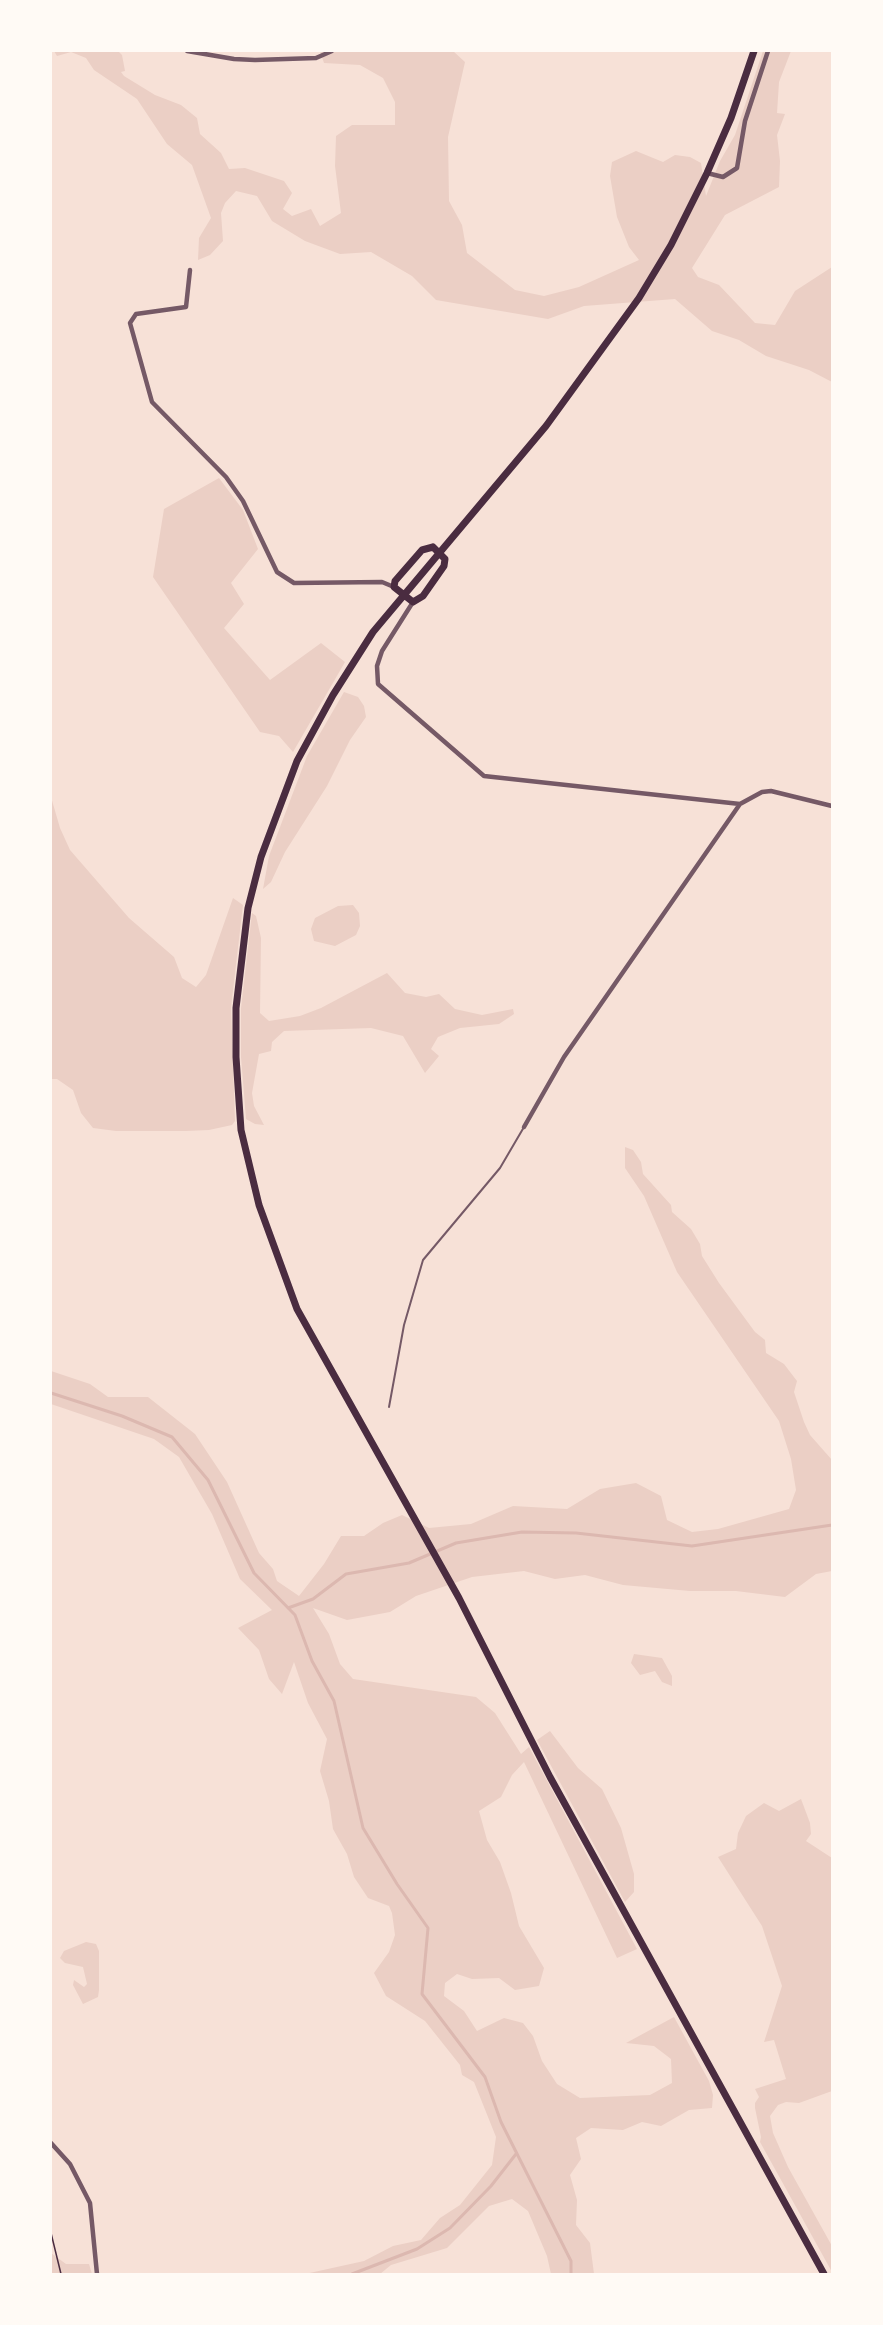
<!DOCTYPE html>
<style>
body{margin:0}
#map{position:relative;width:883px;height:2325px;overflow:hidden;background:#f7e1d7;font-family:Raleway,sans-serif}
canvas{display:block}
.frame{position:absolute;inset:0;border:52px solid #fffaf5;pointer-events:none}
</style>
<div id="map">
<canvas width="883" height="2325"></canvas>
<div class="frame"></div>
</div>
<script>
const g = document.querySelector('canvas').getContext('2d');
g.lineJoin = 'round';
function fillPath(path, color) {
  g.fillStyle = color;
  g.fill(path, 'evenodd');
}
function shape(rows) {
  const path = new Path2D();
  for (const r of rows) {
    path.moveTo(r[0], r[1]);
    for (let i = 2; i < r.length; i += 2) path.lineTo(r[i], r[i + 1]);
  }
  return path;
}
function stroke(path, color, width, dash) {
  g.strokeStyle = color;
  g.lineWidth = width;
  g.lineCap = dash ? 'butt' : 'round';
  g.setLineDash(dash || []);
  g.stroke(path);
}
fillPath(shape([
 [54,51,118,51,122,55,125,71,121,72,124,76,155,95,181,105,197,118,200,134,221,153,229,169,245,168,284,181,292,193,283,209,292,216,311,209,320,226,341,213,335,166,336,136,352,125,395,125,395,102,383,78,360,65,324,63,320,51,453,51,465,62,448,137,449,201,462,225,467,253,515,290,544,296,579,287,639,260,629,247,617,217,610,176,612,162,636,151,663,162,675,155,690,157,701,163,706,196,720,161,735,135,763,51,791,51,779,82,777,113,785,114,777,135,780,161,779,187,725,215,692,268,698,277,719,285,755,323,775,325,795,291,832,267,832,382,809,370,766,356,739,340,712,331,675,299,584,306,548,319,436,300,412,276,371,252,340,254,305,241,272,221,257,196,236,191,225,203,221,213,223,241,210,255,198,260,199,238,211,218,192,165,167,144,137,99,94,70,86,58,71,52,57,56],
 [219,478,243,510,258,549,231,583,244,604,224,628,270,680,321,643,345,662,293,752,279,736,260,732,153,577,164,509],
 [344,692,358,697,364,706,366,717,350,740,327,786,285,852,271,882,263,889,269,856,307,756],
 [51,797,60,828,70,850,129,918,174,957,182,978,196,987,206,975,233,898,243,905,231,1008,235,1121,232,1125,209,1130,186,1131,116,1131,93,1128,81,1113,73,1090,57,1079,51,1079],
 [353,905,359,913,360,926,356,935,335,946,314,941,311,929,315,918,338,906],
 [252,913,256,916,261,938,260,1013,269,1021,300,1016,321,1008,387,973,405,993,426,997,439,994,455,1009,482,1015,513,1009,514,1014,499,1024,460,1028,438,1037,431,1049,439,1056,425,1073,403,1036,371,1028,284,1031,272,1042,271,1051,259,1054,252,1093,254,1106,264,1125,255,1124,246,1119,241,1057,241,1008],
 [625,1147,633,1150,641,1162,643,1174,671,1205,672,1212,691,1229,700,1244,702,1256,719,1283,755,1332,765,1340,766,1353,784,1364,797,1381,794,1392,804,1422,810,1435,832,1460,832,1571,816,1574,785,1597,736,1591,690,1591,623,1585,585,1575,555,1579,524,1571,472,1577,416,1596,390,1612,347,1620,313,1608,329,1634,340,1664,353,1679,476,1697,495,1713,521,1754,529,1747,637,1949,617,1958,524,1762,512,1775,501,1797,479,1811,487,1840,500,1862,511,1893,519,1926,544,1968,539,1986,515,1990,499,1978,472,1979,457,1974,445,1983,444,1996,464,2011,477,2031,504,2018,523,2023,533,2036,542,2061,557,2084,580,2098,650,2095,672,2083,671,2059,654,2046,626,2043,674,2017,709,2081,713,2095,712,2108,689,2110,661,2126,642,2122,623,2130,591,2128,576,2138,581,2159,570,2175,577,2200,576,2225,590,2243,594,2274,551,2274,547,2256,528,2211,512,2199,489,2206,447,2248,391,2265,380,2274,305,2274,364,2261,393,2246,421,2240,440,2218,460,2205,492,2165,496,2137,474,2082,462,2075,460,2065,425,2021,386,1996,374,1973,389,1952,395,1935,392,1913,389,1906,368,1898,354,1877,347,1854,333,1829,329,1801,320,1771,327,1739,308,1703,294,1662,282,1694,269,1679,259,1650,238,1628,272,1610,240,1579,212,1514,179,1457,154,1439,51,1404,51,1371,90,1384,108,1397,148,1397,195,1434,227,1482,259,1553,273,1569,277,1581,299,1596,324,1564,341,1536,364,1536,383,1523,402,1515,429,1528,471,1524,513,1506,567,1509,600,1489,636,1483,661,1496,667,1520,692,1532,718,1529,789,1509,796,1490,791,1459,779,1421,677,1272,644,1196,625,1168],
 [634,1654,662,1658,672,1676,672,1686,662,1682,655,1671,640,1675,631,1663],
 [550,1731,578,1768,602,1789,621,1828,634,1874,634,1892,625,1902,537,1740],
 [801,1799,810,1823,811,1834,806,1841,832,1858,832,2091,799,2103,786,2102,778,2105,770,2116,773,2133,788,2167,832,2246,832,2272,760,2142,761,2137,755,2108,755,2103,759,2097,755,2089,786,2079,774,2040,764,2042,782,1986,762,1926,718,1857,736,1849,738,1833,746,1816,764,1803,779,1811],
 [86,1942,96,1944,99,1951,99,1990,98,1997,83,2004,73,1985,74,1980,84,1987,87,1984,83,1967,65,1963,60,1958,64,1951],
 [51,2253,66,2264,89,2264,92,2274,51,2274]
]), '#ebcfc5');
stroke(shape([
 [51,1393,122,1416,172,1437,208,1480,254,1573,295,1615,312,1661,334,1701,363,1828,397,1884,428,1928,422,1994,485,2077,501,2122,571,2261,571,2274],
 [288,1608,313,1599,346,1574,409,1563,456,1543,522,1532,576,1533,692,1546,832,1525],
 [352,2274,417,2249,450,2228,491,2186,516,2154]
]), '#dcb8b0', 3);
stroke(shape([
 [51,2233,61,2274]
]), '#4a2c40', 1.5);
stroke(shape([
 [389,1407,404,1325,423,1260,500,1168,524,1127]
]), '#755966', 2);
stroke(shape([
 [187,51,234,59,255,60,316,58,332,51],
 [707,173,723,177,737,168,745,121,768,51],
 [190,270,186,307,136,314,130,323,152,402,226,477,243,501,277,572,294,583,382,582,394,587],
 [413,602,382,651,377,666,378,684,484,776,740,804],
 [524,1127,564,1057,740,804,762,792,771,791,832,806],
 [51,2143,70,2164,90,2203,97,2274]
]), '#755966', 4.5);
stroke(shape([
 [754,51,731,118,707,173,671,245,639,298,546,426,373,632,333,695,297,761,261,857,248,908,236,1008,236,1057,241,1130,259,1205,297,1309,459,1598,550,1777,824,2274],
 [433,547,445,559,444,566,423,596,413,602,394,587,395,581,422,550,433,547]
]), '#4a2c40', 7);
</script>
